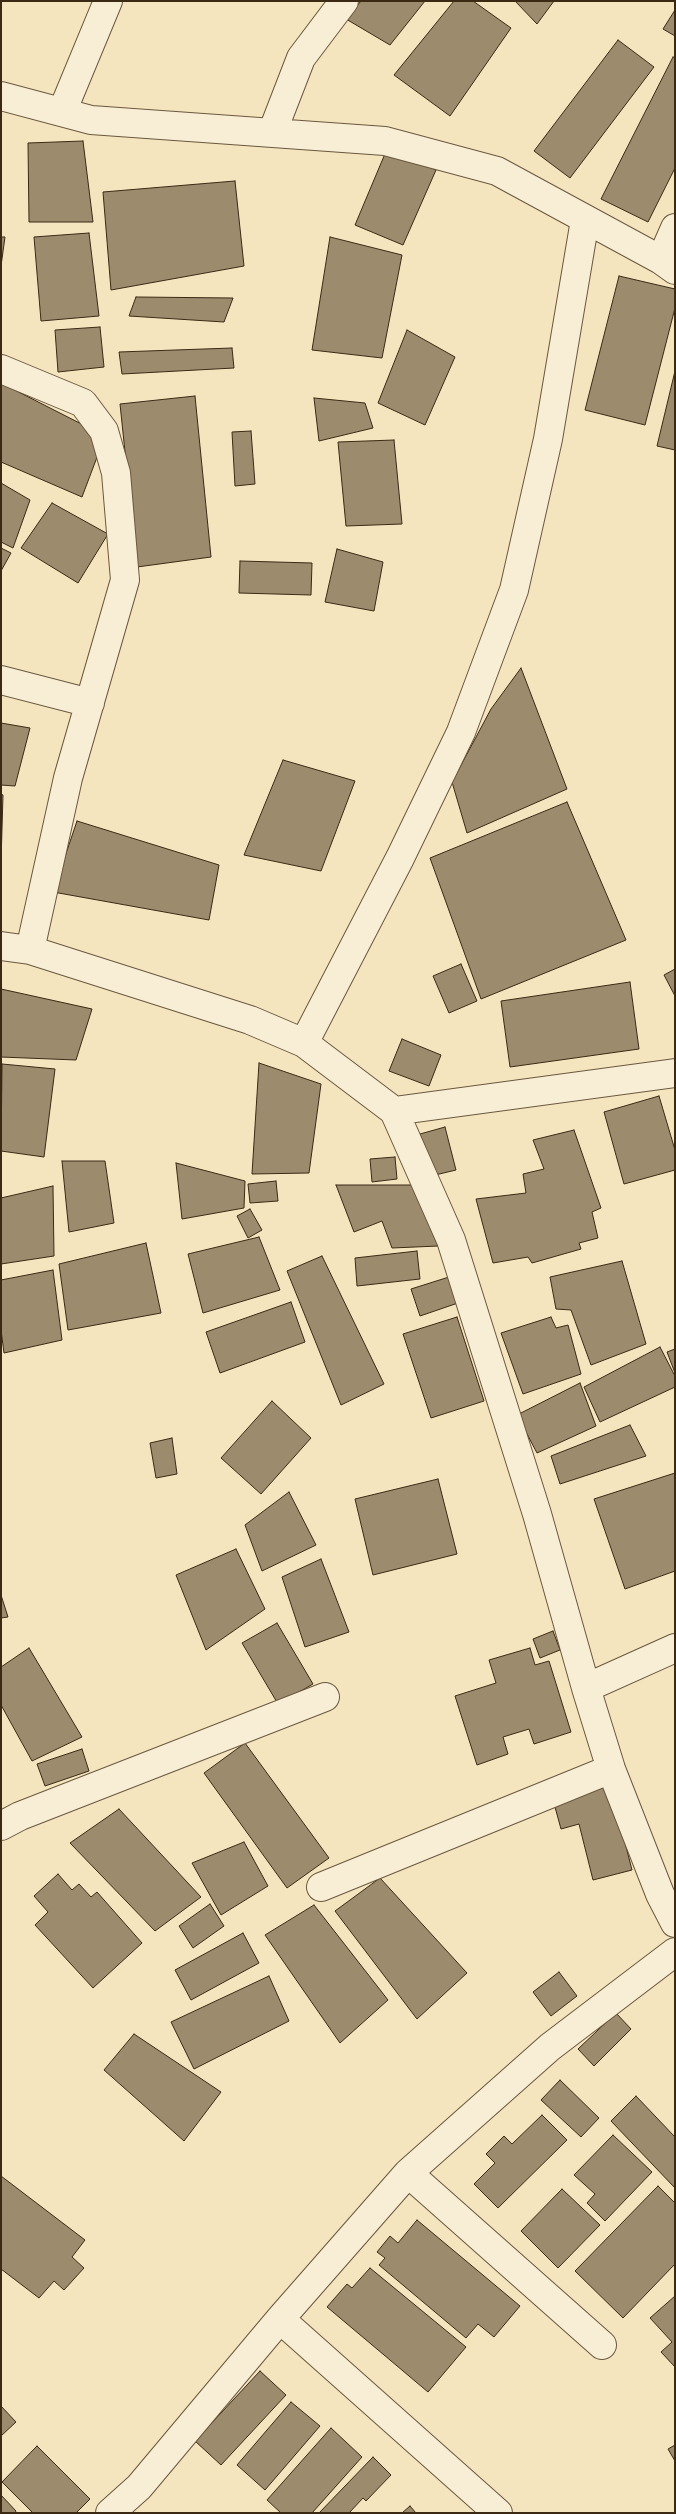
<!DOCTYPE html>
<style>
body{margin:0}
#map{position:relative;width:676px;height:2514px;overflow:hidden;background:#f5e5bf;font-family:"IM FELL Double Pica",serif}
canvas{display:block}
.frame{position:absolute;inset:0;border:2px solid #3b2914;pointer-events:none}
</style>
<div id="map">
<canvas width="676" height="2514"></canvas>
<div class="frame"></div>
</div>
<script>
const g = document.querySelector('canvas').getContext('2d');
g.lineJoin = 'round';
function fillPath(path, color) {
  g.fillStyle = color;
  g.fill(path, 'evenodd');
}
function shape(rows) {
  const path = new Path2D();
  for (const r of rows) {
    path.moveTo(r[0], r[1]);
    for (let i = 2; i < r.length; i += 2) path.lineTo(r[i], r[i + 1]);
  }
  return path;
}
function stroke(path, color, width, dash) {
  g.strokeStyle = color;
  g.lineWidth = width;
  g.lineCap = dash ? 'butt' : 'round';
  g.setLineDash(dash || []);
  g.stroke(path);
}
const building = shape([
 [361,1,425,1,390,45,346,19,361,1],
 [454,1,473,1,511,28,450,116,394,75,454,1],
 [515,1,554,1,537,24,515,1],
 [675,10,675,36,663,29,675,10],
 [618,40,654,67,570,178,534,151,618,40],
 [673,57,675,58,675,168,648,222,601,199,673,57],
 [83,141,93,222,29,222,28,143,83,141],
 [387,149,436,170,403,245,355,225,387,149],
 [235,181,244,266,111,290,103,192,235,181],
 [89,233,99,316,41,321,34,237,89,233],
 [1,237,5,237,1,266,1,237],
 [330,237,402,255,382,358,312,350,330,237],
 [619,276,675,289,675,308,645,425,585,410,619,276],
 [136,297,233,298,224,322,129,316,136,297],
 [100,327,104,367,58,372,55,330,100,327],
 [407,330,455,357,425,425,378,403,407,330],
 [232,348,234,368,122,374,119,352,232,348],
 [675,371,675,450,657,446,675,371],
 [1,383,105,436,82,497,1,462,1,383],
 [195,396,211,557,137,567,120,404,195,396],
 [314,398,365,403,373,428,319,441,314,398],
 [251,431,255,484,235,486,232,432,251,431],
 [394,440,402,524,346,526,338,442,394,440],
 [1,483,30,500,13,548,1,542,1,483],
 [52,503,108,534,78,583,21,548,52,503],
 [1,548,11,553,1,571,1,548],
 [337,549,383,562,374,611,325,602,337,549],
 [240,561,312,563,311,595,239,593,240,561],
 [521,668,567,789,467,833,452,782,491,709,521,668],
 [1,723,30,728,15,786,1,785,1,723],
 [283,760,355,781,321,871,244,855,283,760],
 [1,794,3,795,1,862,1,794],
 [567,802,626,940,481,999,430,858,567,802],
 [77,821,219,865,209,920,53,892,77,821],
 [461,964,477,1001,449,1013,433,976,461,964],
 [675,969,675,996,664,975,675,969],
 [630,982,639,1049,510,1067,501,1001,630,982],
 [1,989,92,1009,76,1060,1,1057,1,989],
 [402,1039,441,1055,429,1086,389,1071,402,1039],
 [259,1063,321,1084,309,1173,252,1174,259,1063],
 [2,1064,55,1069,44,1157,1,1151,2,1064],
 [659,1096,675,1150,675,1170,624,1184,604,1112,659,1096],
 [445,1127,456,1170,431,1176,420,1134,445,1127],
 [574,1130,601,1208,592,1212,598,1238,579,1243,581,1249,532,1263,528,1257,493,1263,476,1199,526,1193,523,1174,544,1169,533,1140,574,1130],
 [395,1157,397,1179,372,1182,370,1159,395,1157],
 [62,1161,105,1161,114,1223,69,1232,62,1161],
 [176,1163,245,1181,244,1208,182,1219,176,1163],
 [276,1181,278,1201,250,1203,248,1184,276,1181],
 [336,1185,413,1185,438,1246,392,1248,382,1221,354,1232,336,1185],
 [53,1186,54,1256,1,1264,1,1198,53,1186],
 [250,1209,262,1230,248,1238,237,1216,250,1209],
 [259,1237,280,1290,203,1313,188,1254,259,1237],
 [146,1243,161,1313,68,1330,59,1264,146,1243],
 [417,1251,420,1279,357,1286,355,1258,417,1251],
 [322,1256,384,1384,341,1405,287,1271,322,1256],
 [622,1261,646,1344,591,1365,571,1310,556,1309,550,1277,622,1261],
 [53,1270,62,1340,4,1353,1,1330,1,1280,53,1270],
 [449,1277,458,1303,420,1316,411,1289,449,1277],
 [291,1302,305,1342,220,1373,206,1332,291,1302],
 [457,1317,484,1401,431,1418,403,1334,457,1317],
 [551,1317,556,1328,568,1325,581,1374,523,1394,501,1333,551,1317],
 [660,1347,675,1376,675,1387,600,1422,584,1387,660,1347],
 [675,1349,675,1373,667,1352,675,1349],
 [580,1383,596,1426,537,1453,517,1415,580,1383],
 [272,1401,311,1438,261,1494,221,1458,272,1401],
 [630,1425,646,1456,560,1484,551,1456,630,1425],
 [172,1438,177,1474,156,1478,150,1443,172,1438],
 [675,1473,675,1571,625,1589,594,1499,675,1473],
 [438,1479,457,1554,373,1575,355,1499,438,1479],
 [289,1492,316,1545,262,1571,245,1525,289,1492],
 [236,1549,265,1609,206,1650,176,1575,236,1549],
 [321,1559,349,1632,305,1647,282,1577,321,1559],
 [1,1595,8,1617,1,1618,1,1595],
 [277,1623,313,1684,278,1704,242,1643,277,1623],
 [553,1631,560,1650,540,1658,533,1639,553,1631],
 [29,1648,82,1737,32,1761,1,1705,1,1667,29,1648],
 [530,1648,535,1665,549,1661,571,1732,534,1744,529,1729,503,1737,508,1754,477,1765,455,1696,496,1683,489,1660,530,1648],
 [245,1743,329,1858,287,1888,204,1773,245,1743],
 [82,1749,89,1771,45,1786,37,1764,82,1749],
 [609,1780,632,1870,593,1880,579,1824,561,1829,552,1796,609,1780],
 [119,1809,201,1897,155,1931,70,1843,119,1809],
 [244,1842,268,1886,221,1915,192,1863,244,1842],
 [58,1874,72,1890,79,1884,91,1897,97,1892,142,1943,93,1988,35,1925,48,1912,34,1896,58,1874],
 [380,1878,467,1973,417,2019,335,1911,380,1878],
 [210,1904,224,1926,193,1948,179,1926,210,1904],
 [314,1905,388,2000,340,2043,265,1935,314,1905],
 [243,1933,259,1963,191,2000,175,1970,243,1933],
 [559,1972,577,1996,551,2016,533,1992,559,1972],
 [269,1976,289,2021,194,2069,171,2022,269,1976],
 [616,2013,631,2029,594,2066,578,2049,616,2013],
 [134,2034,221,2092,184,2141,104,2070,134,2034],
 [560,2080,599,2118,581,2137,541,2100,560,2080],
 [636,2096,675,2137,675,2188,611,2121,636,2096],
 [542,2115,567,2140,498,2208,474,2184,495,2163,486,2154,504,2136,512,2144,542,2115],
 [613,2135,652,2172,605,2221,587,2203,595,2194,574,2175,613,2135],
 [1,2176,85,2240,72,2257,84,2268,64,2290,54,2281,39,2298,1,2269,1,2176],
 [658,2186,675,2203,675,2264,623,2318,575,2271,658,2186],
 [562,2189,600,2225,558,2268,521,2231,562,2189],
 [417,2220,520,2306,494,2337,478,2324,466,2338,379,2265,385,2258,377,2252,390,2236,398,2243,417,2220],
 [370,2268,466,2347,428,2392,327,2307,347,2284,352,2288,370,2268],
 [675,2296,675,2367,661,2352,672,2342,650,2318,675,2296],
 [260,2371,286,2395,221,2465,195,2441,260,2371],
 [291,2402,320,2426,265,2490,237,2465,291,2402],
 [1,2406,16,2422,1,2436,1,2406],
 [331,2428,362,2457,312,2513,281,2513,267,2500,331,2428],
 [675,2445,675,2461,668,2449,675,2445],
 [37,2446,90,2499,76,2513,33,2513,2,2482,37,2446],
 [373,2457,391,2475,366,2501,363,2498,349,2513,319,2513,373,2457],
 [1,2495,16,2511,15,2513,1,2513,1,2495],
 [410,2506,416,2513,402,2513,410,2506]
]);
fillPath(building, '#9c8b6d');
stroke(building, '#3b2914', 1);
const street = shape([
 [1,96,91,120,385,141,497,171,661,260,675,270],
 [62,112,108,1],
 [272,133,301,58,344,1],
 [661,260,675,228],
 [1,369,83,403,104,431,116,473,125,580,68,778,30,950],
 [1,680,90,703],
 [1,946,30,950,250,1020,304,1043,394,1111,675,1073],
 [304,1043,400,858,461,732,514,590,548,439,585,220],
 [394,1111,451,1240,537,1514,586,1688,611,1769,660,1894,675,1923],
 [586,1688,675,1648],
 [1,1826,20,1816,325,1697],
 [321,1887,611,1769],
 [408,2173,602,2345],
 [280,2319,498,2513],
 [110,2513,139,2487,280,2319,408,2173,550,2047,675,1952]
]);
stroke(street, '#6a583f', 30);
stroke(street, '#f8eed5', 28);
</script>
